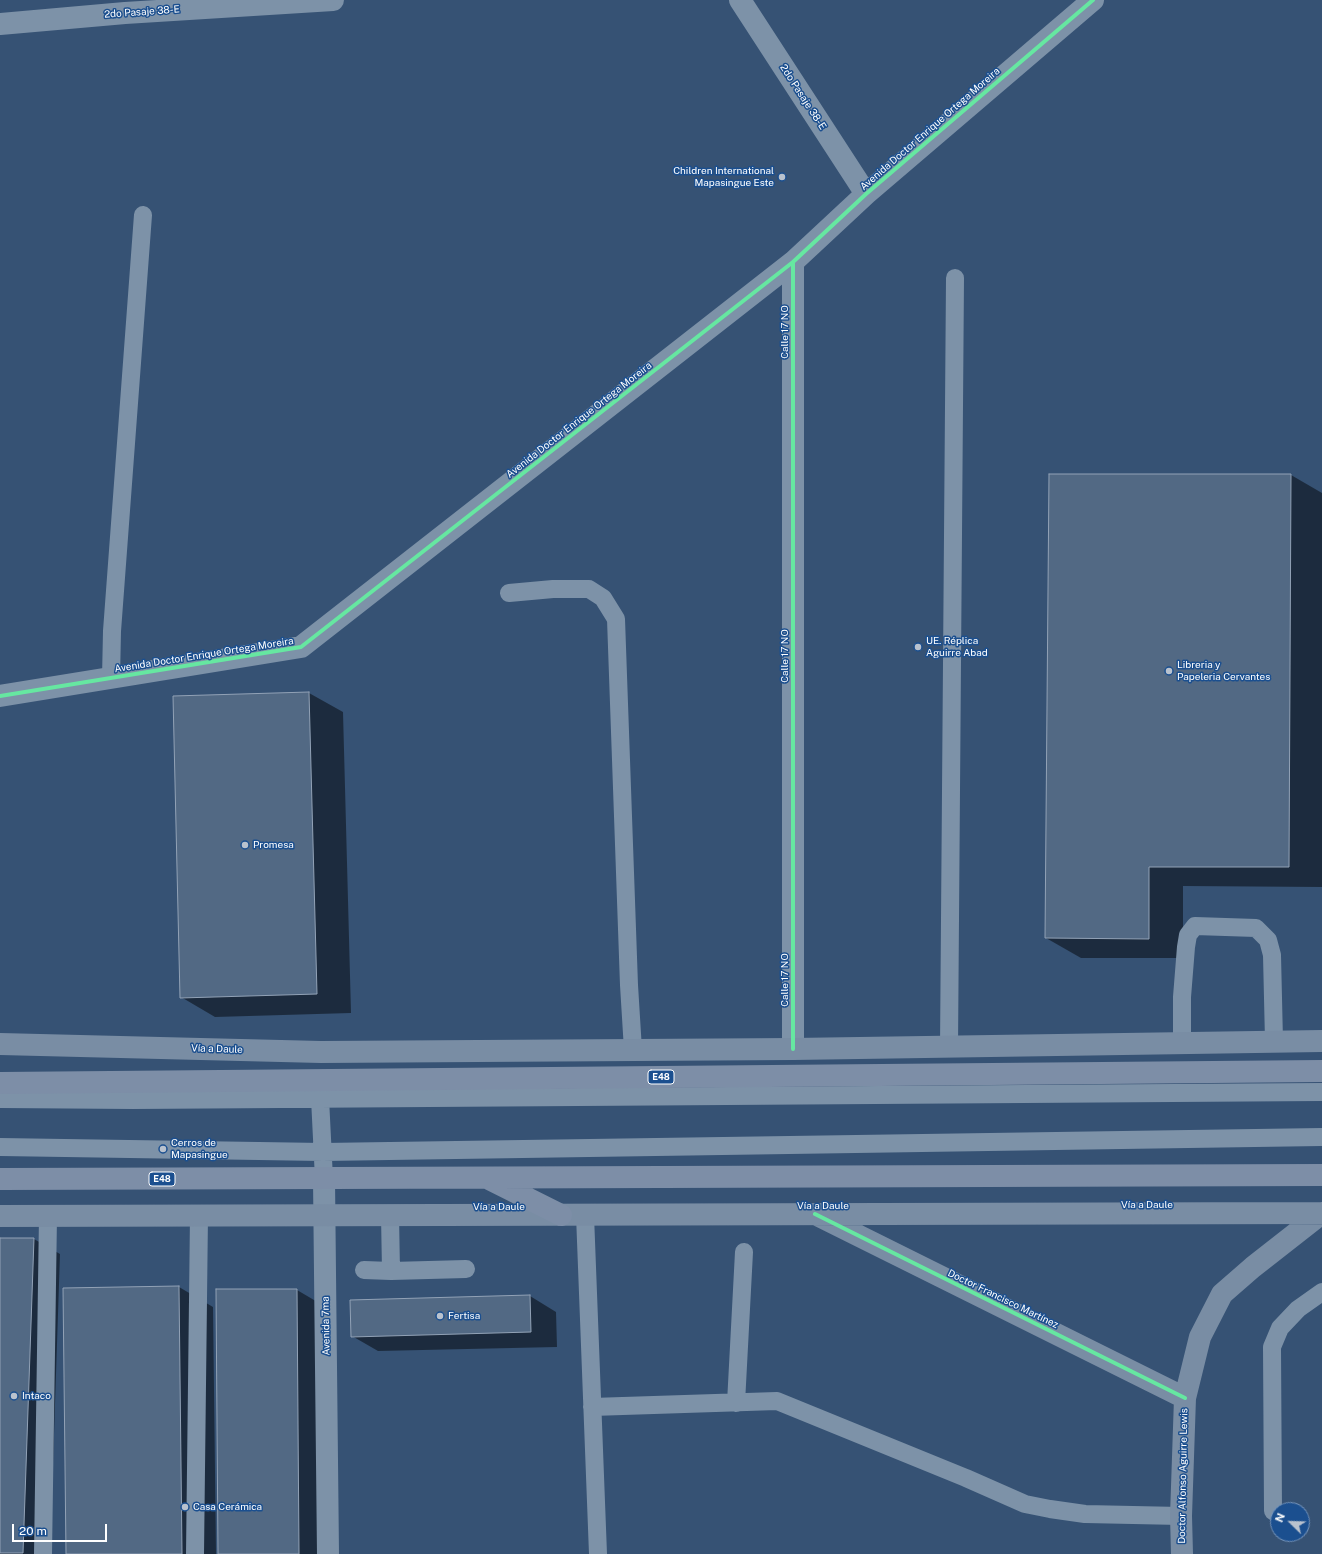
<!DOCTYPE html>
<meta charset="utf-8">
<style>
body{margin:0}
#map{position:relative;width:1322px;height:1554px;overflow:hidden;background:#365274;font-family:"Public Sans",sans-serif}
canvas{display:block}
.north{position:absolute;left:1270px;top:1502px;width:40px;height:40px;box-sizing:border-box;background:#1b4f8f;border:1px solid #7695bc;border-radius:50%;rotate:293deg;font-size:11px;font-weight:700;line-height:16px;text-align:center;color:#fff}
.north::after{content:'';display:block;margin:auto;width:14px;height:18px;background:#b9c2ce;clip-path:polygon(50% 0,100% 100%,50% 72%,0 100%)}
.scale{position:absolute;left:12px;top:1524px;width:95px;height:18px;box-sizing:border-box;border:2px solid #fff;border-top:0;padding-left:5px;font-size:12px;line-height:14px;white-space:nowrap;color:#fff;-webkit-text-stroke:3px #1b4f8f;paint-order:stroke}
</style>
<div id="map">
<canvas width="1322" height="1554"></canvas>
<div class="north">N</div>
<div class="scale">20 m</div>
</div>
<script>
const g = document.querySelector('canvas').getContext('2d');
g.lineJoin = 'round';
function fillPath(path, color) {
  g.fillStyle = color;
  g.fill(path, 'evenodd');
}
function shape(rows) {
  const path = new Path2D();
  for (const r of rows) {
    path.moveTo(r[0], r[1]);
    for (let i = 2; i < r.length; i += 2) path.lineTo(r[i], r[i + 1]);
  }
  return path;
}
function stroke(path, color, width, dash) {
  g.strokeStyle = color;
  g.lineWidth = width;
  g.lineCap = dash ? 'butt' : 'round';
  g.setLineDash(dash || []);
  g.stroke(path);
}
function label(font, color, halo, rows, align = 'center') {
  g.font = font + ' "Public Sans",sans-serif';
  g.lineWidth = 3;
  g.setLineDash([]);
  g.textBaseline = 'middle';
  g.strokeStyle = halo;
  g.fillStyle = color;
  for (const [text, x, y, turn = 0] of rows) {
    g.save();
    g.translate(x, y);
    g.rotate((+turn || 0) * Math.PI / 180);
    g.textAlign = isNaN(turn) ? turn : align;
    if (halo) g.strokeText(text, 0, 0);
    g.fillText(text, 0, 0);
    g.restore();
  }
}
fillPath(shape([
 [1050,475,1291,475,1322,493,1322,887,1183,886,1183,958,1081,958,1046,938],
 [309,693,343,712,351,1013,215,1017,181,997],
 [0,1239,34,1239,60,1254,50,1554,0,1554],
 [179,1287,213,1307,216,1554,67,1554],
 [297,1290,331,1310,333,1554,219,1554],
 [530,1296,556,1312,557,1347,378,1351,352,1336]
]), '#0007');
const building = shape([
 [1049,474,1291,474,1289,867,1149,867,1149,939,1045,938,1049,474],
 [309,692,317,994,180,998,173,696,309,692],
 [0,1238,34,1238,23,1553,0,1553,0,1238],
 [179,1286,182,1554,66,1554,63,1288,179,1286],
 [216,1289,297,1289,299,1554,218,1554,216,1289],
 [530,1295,531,1332,351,1337,350,1300,530,1295]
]);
fillPath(building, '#526984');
stroke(building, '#92a2b6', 1);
stroke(shape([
 [509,593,553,589,589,589,603,598,616,619,629,985,633,1050],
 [111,678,112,631,143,215],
 [1182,1043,1182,997,1186,947,1188,935,1195,926,1256,928,1268,940,1272,955,1274,1041],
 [949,1047,955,278],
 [320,1098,324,1179],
 [0,1099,133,1100,1322,1092],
 [0,1147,323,1152,1322,1137],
 [390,1215,391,1271,466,1269],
 [585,1215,598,1554],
 [364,1270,391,1271],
 [736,1403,744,1252],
 [592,1407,777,1401,966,1478,1025,1504,1050,1509,1085,1514,1181,1516],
 [1273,1511,1272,1347,1280,1328,1298,1309,1322,1292],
 [43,1554,48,1216],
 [195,1554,199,1215]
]), '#7d92a8', 18);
stroke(shape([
 [740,0,866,194],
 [0,24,125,13,333,0],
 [0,696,301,647,793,262,866,194,1093,0],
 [793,1049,793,262],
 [324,1179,328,1554]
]), '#7d92a8', 22);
stroke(shape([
 [0,1044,321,1052,793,1049,1322,1041],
 [0,1216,1322,1213],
 [819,1216,1185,1398],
 [1182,1554,1181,1516,1185,1398,1200,1337,1222,1294,1253,1267,1322,1213]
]), '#798da4', 22);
stroke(shape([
 [0,1083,1322,1071],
 [0,1179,1322,1175],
 [491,1180,561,1215]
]), '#7d8ea7', 22);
stroke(shape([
 [0,696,301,647,793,262,866,194,1093,0],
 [793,1049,793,262],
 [815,1214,1185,1398]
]), '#66e7a1', 4);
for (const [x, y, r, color] of [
 [782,177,4,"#b9c2ce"],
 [918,647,4,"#b9c2ce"],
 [1169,671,4,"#b9c2ce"],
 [245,845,4,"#b9c2ce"],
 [163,1149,4,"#b9c2ce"],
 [440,1316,4,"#b9c2ce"],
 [14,1396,4,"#b9c2ce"],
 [185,1507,4,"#b9c2ce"]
]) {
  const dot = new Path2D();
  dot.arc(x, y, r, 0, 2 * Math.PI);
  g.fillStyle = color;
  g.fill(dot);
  stroke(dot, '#1b4f8f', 1.5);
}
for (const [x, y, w] of [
 [661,1077,26],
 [162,1179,26]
]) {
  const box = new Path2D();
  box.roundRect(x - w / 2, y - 7, w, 14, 3);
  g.fillStyle = '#1b4f8f';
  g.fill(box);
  stroke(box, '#fff', 1);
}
label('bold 9px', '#fff', null, [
 ["E48",661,1077],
 ["E48",162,1179]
]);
label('10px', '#fff', '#1b4f8f', [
 ["2do Pasaje 38-E",142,12,-4],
 ["2do Pasaje 38-E",803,97,57],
 ["Avenida Doctor Enrique Ortega Moreira",930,129,-41],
 ["Calle 17 NO",785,332,-90],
 ["Avenida Doctor Enrique Ortega Moreira",579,420,-38],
 ["Avenida Doctor Enrique Ortega Moreira",204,655,-9],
 ["Calle 17 NO",785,656,-90],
 ["Calle 17 NO",785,980,-90],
 ["Vía a Daule",217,1049,2],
 ["Vía a Daule",1147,1205],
 ["Vía a Daule",823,1206],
 ["Vía a Daule",499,1207],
 ["Doctor Francisco Martínez",1003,1299,26],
 ["Avenida 7ma",326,1326,-91],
 ["Doctor Alfonso Aguirre Lewis",1183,1476,-89]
]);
label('10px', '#fff', '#1b4f8f', [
 ["Children International",774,171,"right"],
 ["Mapasingue Este",774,183,"right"],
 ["UE. Réplica",926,641],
 ["Aguirre Abad",926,653],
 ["Libreria y",1177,665],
 ["Papeleria Cervantes",1177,677],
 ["Promesa",253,845],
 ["Cerros de",171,1143],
 ["Mapasingue",171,1155],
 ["Fertisa",448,1316],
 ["Intaco",22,1396],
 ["Casa Cerámica",193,1507]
], 'left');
</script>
